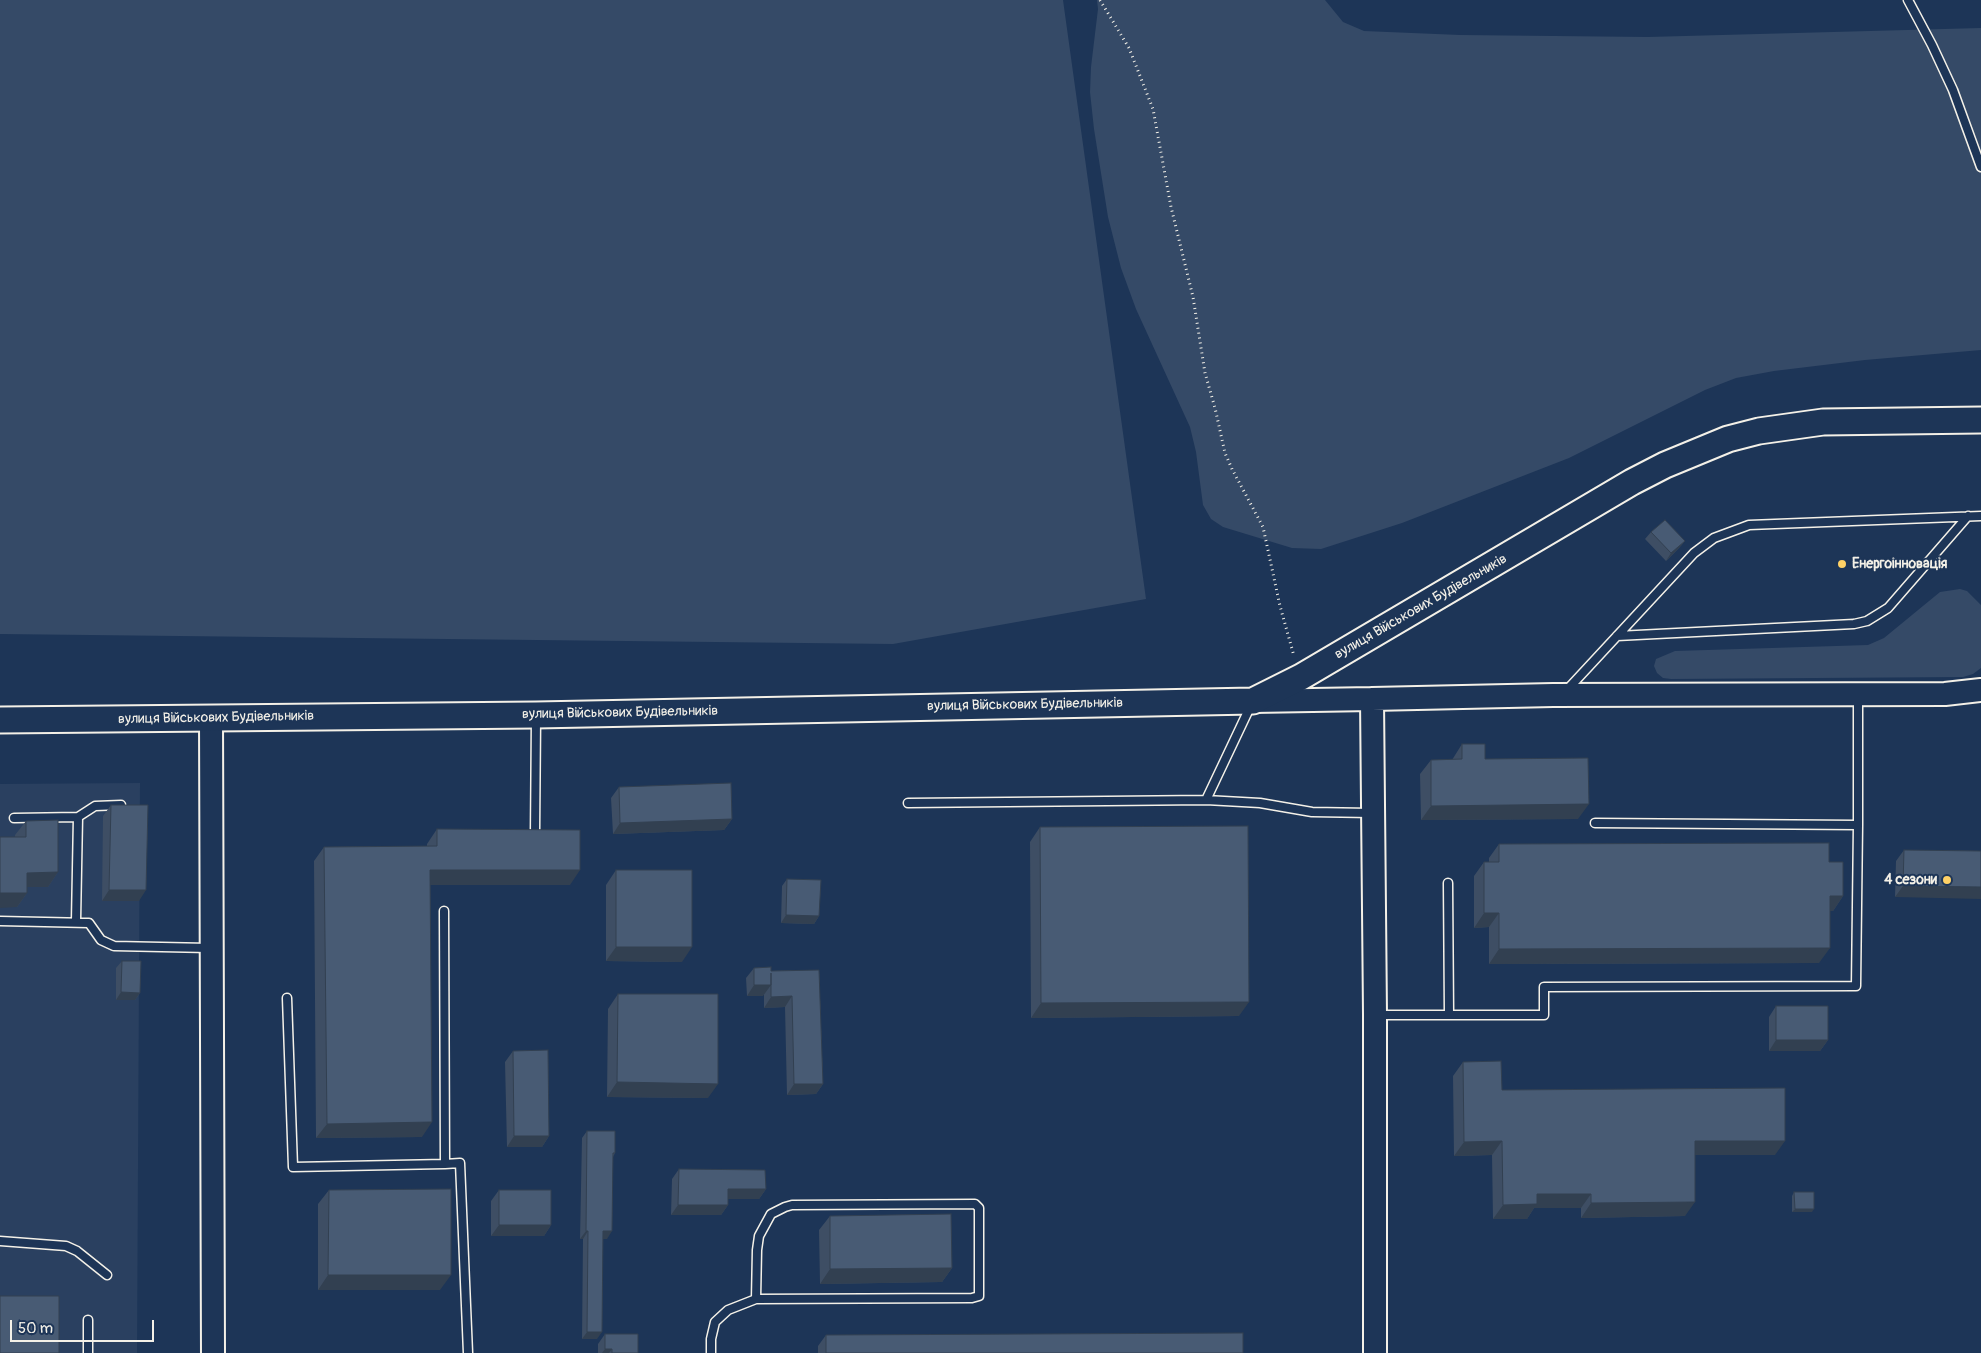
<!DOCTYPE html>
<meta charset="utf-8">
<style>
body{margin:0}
#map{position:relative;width:1981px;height:1353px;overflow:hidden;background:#1d3557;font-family:Pangolin,sans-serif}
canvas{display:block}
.scale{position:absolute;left:10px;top:1320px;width:144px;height:22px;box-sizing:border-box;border:2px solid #f4f1e8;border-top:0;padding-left:6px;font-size:15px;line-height:18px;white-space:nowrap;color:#f4f1e8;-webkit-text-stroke:4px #1d3557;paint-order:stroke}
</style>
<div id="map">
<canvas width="1981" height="1353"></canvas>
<div class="scale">50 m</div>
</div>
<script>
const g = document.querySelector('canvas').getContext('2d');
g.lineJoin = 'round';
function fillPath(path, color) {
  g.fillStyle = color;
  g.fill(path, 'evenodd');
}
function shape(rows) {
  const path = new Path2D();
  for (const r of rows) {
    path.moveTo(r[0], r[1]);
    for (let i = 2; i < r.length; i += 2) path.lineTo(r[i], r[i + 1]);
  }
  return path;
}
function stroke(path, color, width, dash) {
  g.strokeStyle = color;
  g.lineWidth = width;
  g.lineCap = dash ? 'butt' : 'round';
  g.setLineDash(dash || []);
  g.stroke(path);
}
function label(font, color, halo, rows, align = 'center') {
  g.font = font + ' Pangolin,sans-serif';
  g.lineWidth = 4;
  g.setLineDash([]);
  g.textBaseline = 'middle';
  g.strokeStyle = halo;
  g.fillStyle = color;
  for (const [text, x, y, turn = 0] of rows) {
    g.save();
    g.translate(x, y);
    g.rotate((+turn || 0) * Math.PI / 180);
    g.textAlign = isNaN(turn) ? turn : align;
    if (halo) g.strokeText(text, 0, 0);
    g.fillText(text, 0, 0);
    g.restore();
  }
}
fillPath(shape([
 [140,783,137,1353,0,1353,0,784]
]), '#2a4060');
fillPath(shape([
 [0,0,1063,0,1146,599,893,644,0,634],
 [1097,0,1325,0,1343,22,1364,31,1460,35,1648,37,1981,28,1981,350,1865,360,1774,371,1736,378,1705,390,1569,458,1402,523,1321,549,1292,548,1223,527,1211,519,1203,505,1196,452,1190,427,1136,309,1121,268,1108,217,1094,129,1090,92,1091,67,1098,9],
 [1960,589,1967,591,1981,605,1981,668,1973,674,1963,677,1671,679,1663,678,1657,673,1654,666,1656,659,1675,651,1868,645,1884,638,1940,592]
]), '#354a67');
const lane = shape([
 [1908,0,1932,45,1953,90,1981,167],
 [1617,636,1854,624,1867,621,1888,608,1968,516],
 [1566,691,1694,553,1714,538,1749,525,1981,516],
 [1206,800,1260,803,1312,812,1371,813],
 [908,803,1206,800,1251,705],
 [78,817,95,806,121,805],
 [14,818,78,817,76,921],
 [1595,823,1858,825,1858,697],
 [535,834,536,718],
 [1448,883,1449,1015],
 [444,911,445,1164,460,1163,468,1353],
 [0,921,89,923,101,940,114,946,209,948],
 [287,998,293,1167,445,1164],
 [1377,1015,1544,1015,1544,987,1856,986,1858,825],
 [0,1241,66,1246,77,1251,107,1275],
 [88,1320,88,1353],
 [711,1353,711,1339,715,1322,728,1310,756,1299,972,1298,979,1296,979,1208,975,1204,792,1205,785,1207,771,1214,759,1236,757,1250,756,1299]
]);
const secondary = shape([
 [1372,699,1553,695,1945,694,1981,690],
 [1253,701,1372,699,1375,1015,1375,1353],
 [211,717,213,1353]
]);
const primary = shape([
 [0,720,536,715,1253,701,1301,677,1632,482,1665,465,1728,439,1759,431,1823,422,1981,420]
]);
stroke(lane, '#f4f1e8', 11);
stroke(secondary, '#f4f1e8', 26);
stroke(primary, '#f4f1e8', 29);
stroke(shape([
 [1100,0,1129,48,1153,109,1171,207,1193,297,1205,373,1215,408,1225,453,1232,469,1263,527,1280,606,1294,656]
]), '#f4f1e8', 3, [1, 4]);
stroke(lane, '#1d3557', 8);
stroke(secondary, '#1d3557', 22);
stroke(primary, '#1d3557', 25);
fillPath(shape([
 [1651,532,1685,541,1679,548,1666,561,1645,539],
 [1462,744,1485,759,1578,819,1421,820,1420,774,1431,760,1452,760],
 [619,787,732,819,724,830,613,834,611,798],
 [111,805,139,901,102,901,103,816],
 [26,821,58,872,48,887,27,887,27,893,17,907,15,835],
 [1040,827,1239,1016,1031,1018,1030,842],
 [437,829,570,885,430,885,422,1137,316,1138,314,861,324,847,427,846,427,844],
 [1499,844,1829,862,1843,896,1833,911,1830,911,1819,963,1489,964,1489,927,1474,928,1474,876,1484,862,1489,862,1489,858],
 [1904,850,1981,851,1895,897,1896,861],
 [616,870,682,962,606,961,606,885],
 [787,879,819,916,814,924,781,923,782,886],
 [122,961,140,993,135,1000,116,1000,116,968],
 [754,968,771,971,819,970,823,1084,816,1094,787,1095,785,1007,764,1008,764,995,747,996,746,978],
 [618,994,708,1098,607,1097,608,1009],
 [1776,1006,1828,1040,1820,1051,1769,1051,1769,1017],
 [513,1051,549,1136,542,1147,507,1147,505,1062],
 [1463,1062,1502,1090,1775,1155,1695,1155,1685,1216,1581,1218,1581,1208,1534,1208,1527,1219,1493,1219,1492,1155,1454,1156,1453,1076],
 [587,1131,615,1153,613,1157,607,1239,603,1239,597,1339,582,1339,583,1239,580,1239,582,1138],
 [679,1169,766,1189,759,1199,728,1199,728,1205,721,1215,671,1215,672,1179],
 [329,1190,440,1290,318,1290,318,1204],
 [499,1190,551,1225,544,1236,491,1236,491,1201],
 [1794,1192,1812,1212,1792,1212,1792,1196],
 [830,1216,952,1268,942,1282,820,1284,819,1230],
 [605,1334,638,1353,598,1353,598,1344],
 [826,1335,1243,1353,818,1353,818,1346]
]), '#3e4e64');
fillPath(shape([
 [1685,541,1679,548,1666,561,1671,553],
 [1589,804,1578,819,1421,820,1431,806],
 [732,819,724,830,613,834,620,823],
 [430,870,580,870,570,885,419,885],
 [58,872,48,887,17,887,27,873],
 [1903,886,1981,887,1981,899,1895,897],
 [109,890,146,890,139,901,102,901],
 [0,893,27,893,17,907,0,908],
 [1830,896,1843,896,1833,911,1819,911],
 [1484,913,1499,913,1489,927,1474,928],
 [786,915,819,916,814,924,781,923],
 [616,947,692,947,682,962,606,961],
 [1830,948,1819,963,1489,964,1499,949],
 [754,985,771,985,763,996,747,996],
 [121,992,140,993,135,1000,116,1000],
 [792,996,785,1007,764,1008,771,997],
 [1249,1002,1239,1016,1031,1018,1041,1003],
 [1776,1040,1828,1040,1820,1051,1769,1051],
 [617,1082,718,1084,708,1098,607,1097],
 [794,1084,823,1084,816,1094,787,1095],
 [432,1122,422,1137,316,1138,327,1124],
 [514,1136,549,1136,542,1147,507,1147],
 [1502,1141,1492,1155,1454,1156,1464,1142],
 [1695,1141,1785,1141,1775,1155,1685,1155],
 [728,1189,766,1189,759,1199,722,1199],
 [1537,1194,1591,1194,1581,1208,1534,1208,1527,1219,1493,1219,1503,1205],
 [1695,1202,1685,1216,1581,1218,1591,1203],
 [678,1205,728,1205,721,1215,671,1215],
 [1795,1209,1814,1209,1812,1212,1792,1212],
 [499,1225,551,1225,544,1236,491,1236],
 [586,1231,588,1231,583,1239,580,1239],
 [603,1231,612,1231,607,1239,598,1239],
 [952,1268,942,1282,820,1284,830,1269],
 [328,1275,451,1275,440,1290,318,1290],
 [587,1332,602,1332,597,1339,582,1339],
 [605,1349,612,1349,609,1353,602,1353]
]), '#324051');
const building = shape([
 [1665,520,1685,541,1671,553,1651,532,1665,520],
 [1462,744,1485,744,1485,759,1588,758,1589,804,1431,806,1431,760,1462,759,1462,744],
 [731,783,732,819,620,823,619,787,731,783],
 [111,805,148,805,146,890,109,890,111,805],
 [58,820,58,872,27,873,27,893,0,893,0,837,26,837,26,821,58,820],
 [1248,826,1249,1002,1041,1003,1040,827,1248,826],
 [437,829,580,830,580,870,430,870,432,1122,327,1124,324,847,437,846,437,829],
 [1829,843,1829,862,1843,862,1843,896,1830,896,1830,948,1499,949,1499,913,1484,913,1484,862,1499,862,1499,844,1829,843],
 [1904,850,1981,851,1981,887,1903,886,1904,850],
 [616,870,692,870,692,947,616,947,616,870],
 [787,879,821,880,819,916,786,915,787,879],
 [122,961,141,961,140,993,121,992,122,961],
 [771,967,771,971,819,970,823,1084,794,1084,792,996,771,997,771,973,771,985,754,985,754,968,771,967],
 [618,994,718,994,718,1084,617,1082,618,994],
 [1776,1006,1828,1006,1828,1040,1776,1040,1776,1006],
 [548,1050,549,1136,514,1136,513,1051,548,1050],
 [1501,1061,1502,1090,1785,1088,1785,1141,1695,1141,1695,1202,1591,1203,1591,1194,1537,1194,1537,1204,1503,1205,1502,1141,1464,1142,1463,1062,1501,1061],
 [587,1131,615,1131,615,1153,613,1153,612,1231,603,1231,602,1332,587,1332,588,1231,586,1231,587,1131],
 [679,1169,765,1170,766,1189,728,1189,728,1205,678,1205,679,1169],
 [451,1189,451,1275,328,1275,329,1190,451,1189],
 [499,1190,551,1190,551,1225,499,1225,499,1190],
 [1794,1192,1814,1192,1814,1209,1795,1209,1794,1192],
 [951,1214,952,1268,830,1269,830,1216,951,1214],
 [0,1296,59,1296,59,1353,0,1353,0,1296],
 [1243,1333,1243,1353,826,1353,826,1335,1243,1333],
 [605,1334,638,1334,638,1353,612,1353,612,1349,605,1349,605,1334]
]);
fillPath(building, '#485b74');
stroke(building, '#324051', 1);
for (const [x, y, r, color] of [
 [1842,564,5,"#ffd166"],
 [1947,880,5,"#ffd166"]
]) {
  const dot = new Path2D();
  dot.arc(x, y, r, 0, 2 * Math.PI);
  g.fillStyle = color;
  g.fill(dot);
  stroke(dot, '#1d3557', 2);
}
label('bold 14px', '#f4f1e8', '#1d3557', [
 ["Енергоінновація",1852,564],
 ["4 сезони",1937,880,"right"]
], 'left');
label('14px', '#f4f1e8', '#1d3557', [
 ["вулиця Військових Будівельників",1421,607,-30],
 ["вулиця Військових Будівельників",1025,705,-1],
 ["вулиця Військових Будівельників",620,713,-1],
 ["вулиця Військових Будівельників",216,718,-1]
]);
</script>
